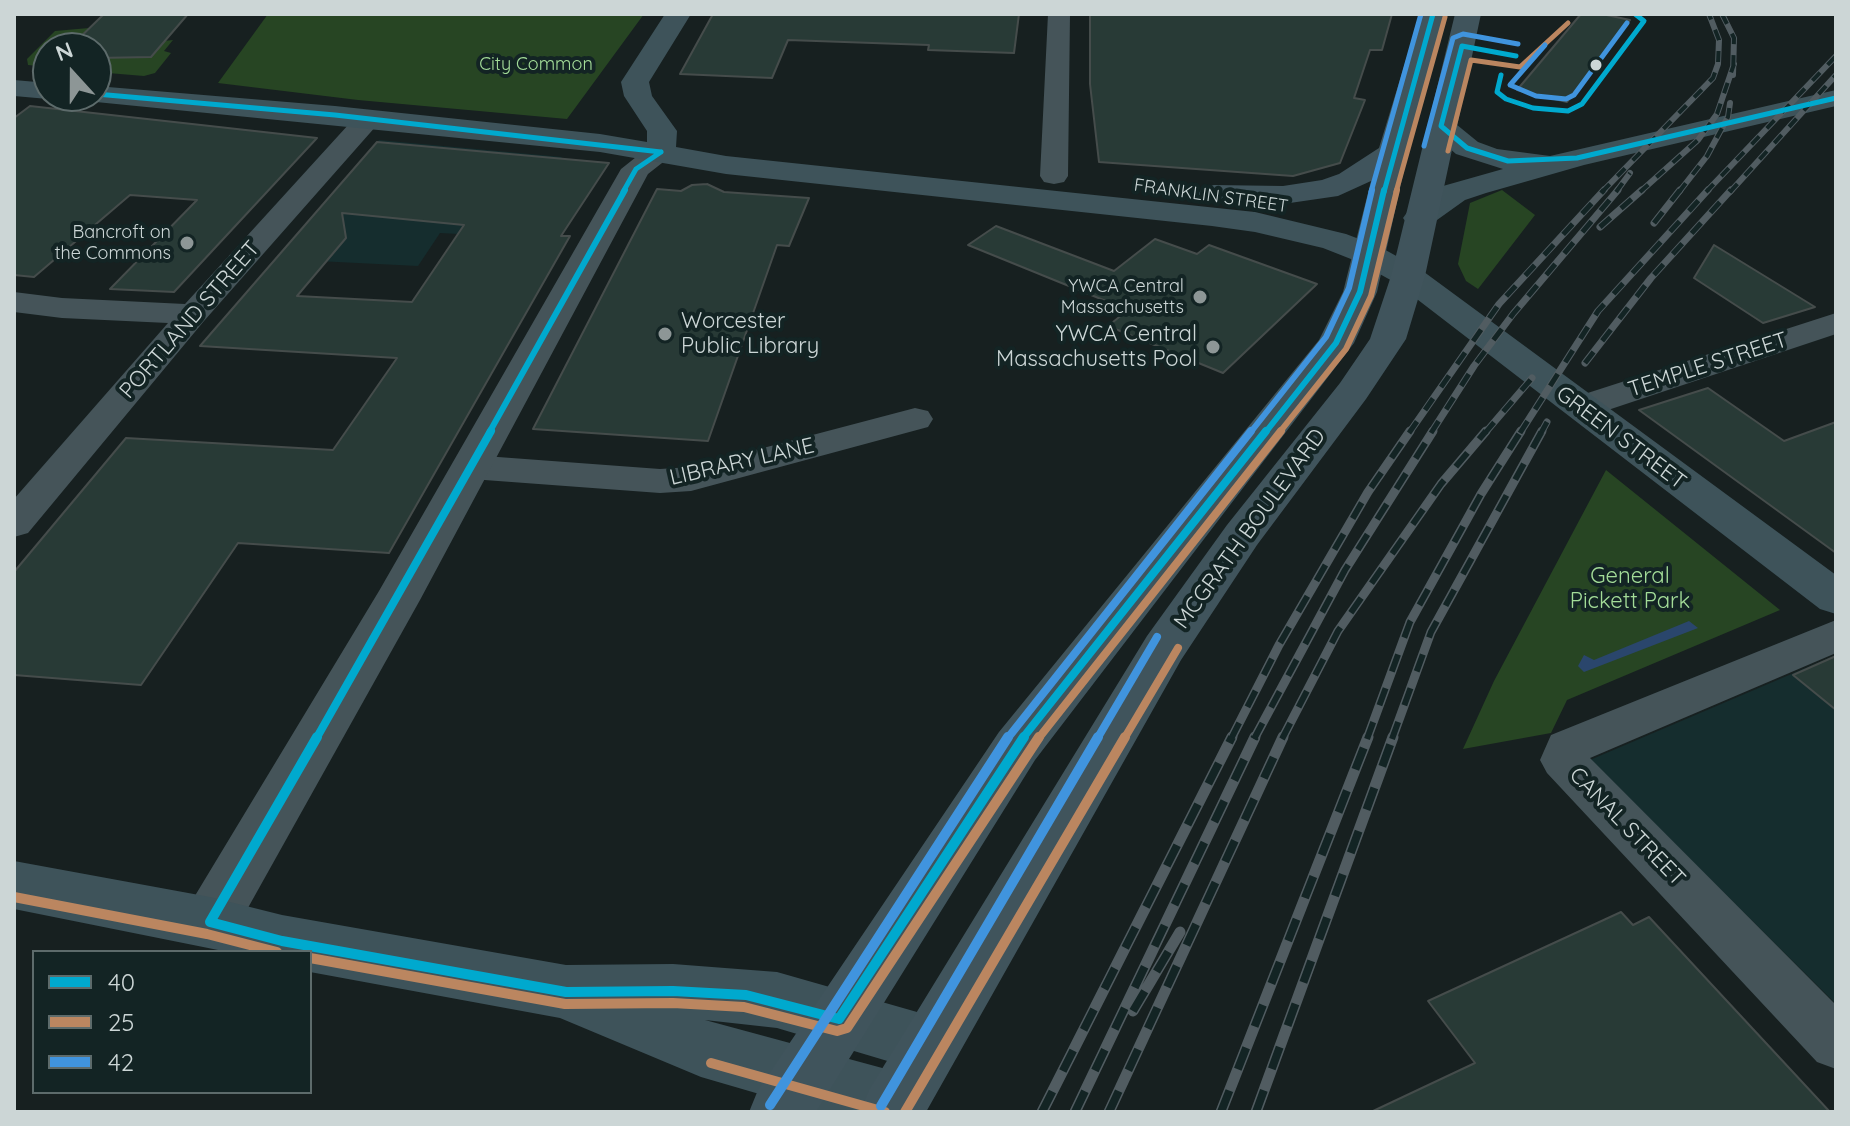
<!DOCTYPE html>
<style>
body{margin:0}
#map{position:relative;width:1850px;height:1126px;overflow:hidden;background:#172020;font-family:Quicksand,sans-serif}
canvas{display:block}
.frame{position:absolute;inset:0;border:16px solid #ccd6d6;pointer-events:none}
.legend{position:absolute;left:32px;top:950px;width:280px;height:144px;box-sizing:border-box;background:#132424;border:2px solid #5d6b6b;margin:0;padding:10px 14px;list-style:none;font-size:24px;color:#ccd6d6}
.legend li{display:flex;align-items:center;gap:16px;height:40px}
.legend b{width:40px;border:2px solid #5d6b6b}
.north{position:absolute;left:32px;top:32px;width:80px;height:80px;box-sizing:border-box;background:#132424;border:2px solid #5d6b6b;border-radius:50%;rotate:339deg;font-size:22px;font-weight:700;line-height:32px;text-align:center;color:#ccd6d6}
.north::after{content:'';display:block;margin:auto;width:28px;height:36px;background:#8d9696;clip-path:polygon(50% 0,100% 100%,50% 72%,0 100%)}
</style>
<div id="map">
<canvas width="1850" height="1126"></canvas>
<div class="frame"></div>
<ul class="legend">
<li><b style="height:10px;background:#00a9ce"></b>40</li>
<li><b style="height:10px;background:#bb8660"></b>25</li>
<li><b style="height:10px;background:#4094de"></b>42</li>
</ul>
<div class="north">N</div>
</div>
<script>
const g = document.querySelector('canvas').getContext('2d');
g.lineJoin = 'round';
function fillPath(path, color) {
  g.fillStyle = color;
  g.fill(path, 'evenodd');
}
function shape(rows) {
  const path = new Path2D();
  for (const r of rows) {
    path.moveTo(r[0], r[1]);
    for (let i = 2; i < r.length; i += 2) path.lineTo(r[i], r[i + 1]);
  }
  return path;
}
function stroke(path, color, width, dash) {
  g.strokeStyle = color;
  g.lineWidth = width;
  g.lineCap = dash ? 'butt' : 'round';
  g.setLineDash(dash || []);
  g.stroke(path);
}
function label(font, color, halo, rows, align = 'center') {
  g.font = font + ' Quicksand,sans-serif';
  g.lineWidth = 8;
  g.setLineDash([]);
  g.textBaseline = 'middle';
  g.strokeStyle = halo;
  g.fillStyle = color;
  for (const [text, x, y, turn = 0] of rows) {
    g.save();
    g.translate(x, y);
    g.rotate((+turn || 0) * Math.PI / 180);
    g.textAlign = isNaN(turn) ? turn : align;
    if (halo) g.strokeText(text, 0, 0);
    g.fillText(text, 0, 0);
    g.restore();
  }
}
fillPath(shape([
 [379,140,562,157,497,236,440,233,418,266,277,259],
 [1836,655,1836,1004,1590,760]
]), '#152d2e');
fillPath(shape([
 [268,14,644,14,567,119,358,100,218,83],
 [89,28,69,48,48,48,48,67,28,65,27,59,55,31],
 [173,40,164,51,171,53,155,73,144,76,96,72,96,58,150,57,164,41],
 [1502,190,1535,215,1478,289,1466,281,1458,264,1470,203],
 [1606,470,1780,610,1567,700,1551,733,1463,749,1494,681]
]), '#274523');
fillPath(shape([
 [1689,621,1698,628,1584,672,1578,666,1584,655,1594,660]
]), '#2a466c');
const building = shape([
 [104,14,188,14,151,57,96,58,96,48,69,48,104,14],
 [713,14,1019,14,1014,53,928,50,929,45,788,40,772,78,680,74,713,14],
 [1090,14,1392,14,1382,50,1370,50,1354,98,1365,100,1340,163,1293,176,1099,162,1090,84,1090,14],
 [1581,14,1602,14,1630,20,1567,102,1517,90,1581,14],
 [30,106,210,126,317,138,174,292,110,289,197,200,130,195,34,277,14,275,14,118,30,106],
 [377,142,609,163,561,236,570,236,389,553,238,543,141,685,14,675,14,572,126,438,333,450,397,358,200,346,377,142],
 [342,213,464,225,412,302,297,296,346,238,342,213],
 [707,184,724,192,809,198,789,246,777,245,708,441,533,429,657,189,681,191,692,185,707,184],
 [996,226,1114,271,1155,239,1197,254,1209,245,1317,284,1223,373,1108,326,1128,310,968,245,996,226],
 [1714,245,1815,307,1763,323,1694,278,1714,245],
 [1708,388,1784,441,1836,422,1836,553,1639,410,1708,388],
 [1836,656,1836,710,1793,675,1836,656],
 [1621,912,1633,925,1649,917,1830,1112,1371,1112,1475,1063,1428,1001,1621,912]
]);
fillPath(building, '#283a36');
stroke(building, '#454c4b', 2);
fillPath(shape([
 [1048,14,1070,14,1068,176,1064,182,1054,184,1044,182,1040,176,1048,14],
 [368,111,377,113,381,119,377,125,204,321,28,533,14,537,14,499,168,323,62,318,14,312,14,292,62,298,185,304,359,113,368,111],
 [1836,313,1836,334,1593,415,1581,418,1569,415,1563,407,1569,399,1836,313],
 [915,408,928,411,933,419,928,427,691,491,660,493,471,479,458,475,453,467,458,459,471,455,660,469,691,467,915,408],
 [1836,620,1836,653,1590,758,1836,1005,1836,1069,1817,1062,1547,773,1540,760,1551,735,1836,620]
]), '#455459');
fillPath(shape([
 [661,143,672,146,676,152,648,174,420,600,230,940,210,947,190,940,182,922,190,904,379,591,621,169,650,146,661,143]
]), '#455459');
fillPath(shape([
 [665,14,691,14,649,82,652,96,677,131,676,147,726,156,1255,212,1346,234,1380,247,1420,269,1836,575,1836,614,1820,609,1396,283,1356,261,1323,248,1255,232,1212,226,726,174,600,152,96,102,83,96,96,96,96,86,335,106,600,134,647,142,647,131,624,96,621,82,665,14],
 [14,80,48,83,48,96,58,96,48,99,14,96,14,80],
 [1836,90,1836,106,1584,165,1486,193,1465,200,1430,225,1419,228,1408,225,1403,218,1408,211,1443,186,1503,169,1456,154,1431,132,1427,126,1431,120,1441,117,1451,120,1478,142,1497,149,1550,156,1836,90],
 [14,861,210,897,282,915,566,965,673,964,777,972,931,1016,952,1025,961,1045,952,1065,931,1074,777,1028,705,1020,897,1072,919,1081,928,1103,925,1112,821,1112,701,1077,560,1018,310,972,310,952,228,952,14,909,14,861]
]), '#3e535a');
fillPath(shape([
 [1420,14,1446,14,1408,152,1377,292,1354,343,1035,760,816,1112,749,1112,758,1090,999,732,1319,340,1343,292,1371,181,1338,196,1283,204,1214,203,1203,201,1198,194,1203,187,1214,185,1283,186,1322,180,1339,174,1379,148,1420,14],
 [1455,14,1481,14,1425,276,1406,339,1366,399,1257,545,1181,660,926,1112,860,1112,869,1090,1147,636,1227,525,1340,383,1370,339,1391,276,1455,14]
]), '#40545c');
const railFar3 = shape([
 [1722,14,1734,38,1733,75],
 [1602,192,1713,78,1718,64,1719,40,1709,14],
 [1616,192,1630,173],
 [1640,192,1698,140,1717,114,1734,64],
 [1679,192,1707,156,1728,117,1730,103],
 [1706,192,1836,56],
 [1730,192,1836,75]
]);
const railFar2 = shape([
 [1654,223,1680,190],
 [1600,227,1642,190],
 [1585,363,1651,278,1731,190],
 [1409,433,1499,304,1604,190],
 [1431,433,1474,366,1513,314,1618,190],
 [1485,433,1532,378],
 [1520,433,1598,311,1708,190],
 [1541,433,1547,422]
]);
const railFar1 = shape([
 [1231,739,1279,645,1368,492,1410,431],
 [1254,739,1345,570,1433,431],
 [1282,739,1338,631,1441,484,1486,431],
 [1367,739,1410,622,1481,494,1521,431],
 [1392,739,1431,632,1542,431]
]);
const rail = shape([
 [1133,1011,1180,932],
 [1042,1112,1232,737],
 [1075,1112,1255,737],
 [1109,1112,1283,737],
 [1221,1112,1368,737],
 [1256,1112,1393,737]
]);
stroke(railFar3, '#515c61', 6);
stroke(railFar2, '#515c61', 7);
stroke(railFar1, '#515c61', 9);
stroke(rail, '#515c61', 11);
stroke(railFar3, '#132424', 4, [11]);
stroke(railFar2, '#132424', 5, [14]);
stroke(railFar1, '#132424', 6, [18]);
stroke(rail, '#132424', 8, [23]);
stroke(shape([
 [1516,56,1462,46,1441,126,1467,148,1508,161,1577,158,1836,98],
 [1501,75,1497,92,1506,99,1533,108,1568,111,1582,104,1644,21,1635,14],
 [96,94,335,115,661,152],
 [623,192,636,169,661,152],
 [1384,192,1433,14]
]), '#00a9ce', 5);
stroke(shape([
 [489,433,625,190],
 [1265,433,1336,343,1360,292,1384,190]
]), '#00a9ce', 6);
stroke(shape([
 [316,739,491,431],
 [1022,739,1266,431]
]), '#00a9ce', 8);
stroke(shape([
 [317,737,210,922,282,941,566,992,673,991,746,995,839,1019,1024,737]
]), '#00a9ce', 10);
stroke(shape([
 [1448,151,1471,60,1520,67,1568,23],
 [1396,192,1445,17]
]), '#bb8660', 5);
stroke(shape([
 [1279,433,1346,349,1371,296,1397,190]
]), '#bb8660', 6);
stroke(shape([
 [1038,739,1281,431],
 [1124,739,1178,648]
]), '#bb8660', 8);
stroke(shape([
 [14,897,207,934,277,952],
 [310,958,565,1004,673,1003,744,1007,837,1031,847,1028,1039,737],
 [711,1063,885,1112],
 [905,1112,1125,737]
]), '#bb8660', 10);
stroke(shape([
 [1545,45,1510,85,1536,96,1566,99,1574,95,1627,23],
 [1424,146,1453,38,1463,34,1518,44],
 [1371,192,1421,14]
]), '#4094de', 5);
stroke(shape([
 [1250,433,1326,337,1349,288,1372,190]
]), '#4094de', 6);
stroke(shape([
 [1007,739,1251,431],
 [1097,739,1157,637]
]), '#4094de', 8);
stroke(shape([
 [770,1105,1008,737],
 [881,1106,1098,737]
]), '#4094de', 10);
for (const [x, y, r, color] of [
 [1596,65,7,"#ccd6d6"],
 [187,243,8,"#8d9696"],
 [1200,297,8,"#8d9696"],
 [665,334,8,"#8d9696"],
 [1213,347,8,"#8d9696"]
]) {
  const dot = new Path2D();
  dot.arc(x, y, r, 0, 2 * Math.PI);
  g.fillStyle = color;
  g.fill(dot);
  stroke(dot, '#132424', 3);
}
label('18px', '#a3dc98', '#132424', [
 ["City Common",536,65]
]);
label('18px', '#ccd6d6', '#132424', [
 ["FRANKLIN STREET",1211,196,8]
]);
label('18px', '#ccd6d6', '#132424', [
 ["Bancroft on",171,233],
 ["the Commons",171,254],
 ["YWCA Central",1184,287],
 ["Massachusetts",1184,308]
], 'right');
label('22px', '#ccd6d6', '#132424', [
 ["PORTLAND STREET",190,320,-49],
 ["TEMPLE STREET",1708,365,-18],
 ["GREEN STREET",1621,438,37],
 ["LIBRARY LANE",742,462,-13],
 ["MCGRATH BOULEVARD",1250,529,-54],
 ["CANAL STREET",1627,827,46]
]);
label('22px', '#ccd6d6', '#132424', [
 ["Worcester",681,321],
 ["Public Library",681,346],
 ["YWCA Central",1197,334,"right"],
 ["Massachusetts Pool",1197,359,"right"]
], 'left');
label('22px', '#a3dc98', '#132424', [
 ["General",1630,576],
 ["Pickett Park",1630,601]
]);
</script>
